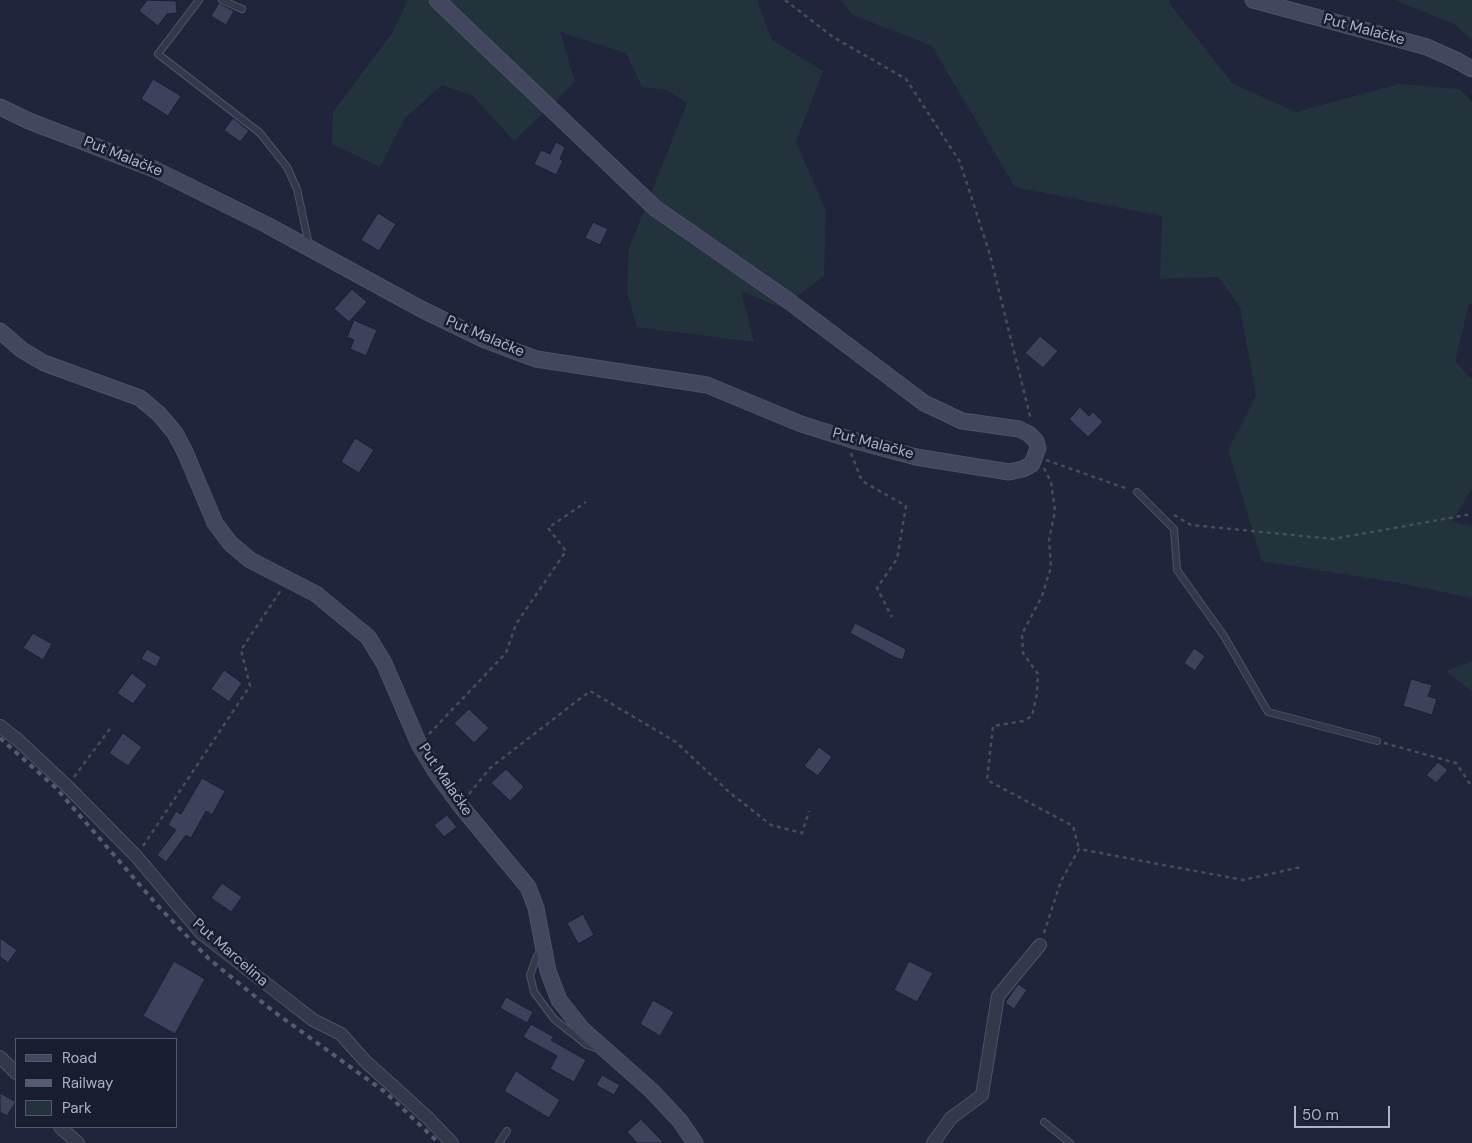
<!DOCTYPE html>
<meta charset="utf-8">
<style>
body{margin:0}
#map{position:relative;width:1472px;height:1143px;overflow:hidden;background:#20253b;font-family:"DM Sans",sans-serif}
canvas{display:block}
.legend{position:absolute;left:15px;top:1038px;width:162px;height:90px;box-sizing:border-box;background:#191d30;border:1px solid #55596c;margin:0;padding:6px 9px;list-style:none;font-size:15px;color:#afb2c7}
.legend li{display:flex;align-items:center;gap:10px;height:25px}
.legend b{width:25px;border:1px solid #55596c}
.scale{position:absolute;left:1294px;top:1106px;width:96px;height:22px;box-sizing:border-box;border:2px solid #afb2c7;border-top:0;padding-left:6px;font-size:15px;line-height:18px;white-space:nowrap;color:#afb2c7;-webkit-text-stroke:4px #191d30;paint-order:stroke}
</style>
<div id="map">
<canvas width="1472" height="1143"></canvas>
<ul class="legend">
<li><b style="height:6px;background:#42465e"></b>Road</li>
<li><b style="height:6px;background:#565b73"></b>Railway</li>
<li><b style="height:14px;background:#22333c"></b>Park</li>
</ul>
<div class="scale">50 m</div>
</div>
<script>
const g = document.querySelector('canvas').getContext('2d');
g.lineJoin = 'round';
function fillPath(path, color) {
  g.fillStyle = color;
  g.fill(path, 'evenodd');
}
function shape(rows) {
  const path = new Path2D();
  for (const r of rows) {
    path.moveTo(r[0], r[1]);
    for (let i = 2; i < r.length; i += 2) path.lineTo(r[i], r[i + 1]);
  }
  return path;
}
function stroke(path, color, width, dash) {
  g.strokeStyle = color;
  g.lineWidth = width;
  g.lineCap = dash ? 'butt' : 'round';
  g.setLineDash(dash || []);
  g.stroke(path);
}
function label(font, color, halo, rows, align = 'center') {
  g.font = font + ' "DM Sans",sans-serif';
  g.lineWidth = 5;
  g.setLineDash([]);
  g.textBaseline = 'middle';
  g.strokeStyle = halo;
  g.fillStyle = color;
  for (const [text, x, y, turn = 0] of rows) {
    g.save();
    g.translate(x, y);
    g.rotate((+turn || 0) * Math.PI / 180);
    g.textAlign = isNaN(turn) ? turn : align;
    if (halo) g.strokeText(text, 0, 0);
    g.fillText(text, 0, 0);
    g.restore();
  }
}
fillPath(shape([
 [406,0,757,0,772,40,823,71,796,142,826,211,824,276,782,308,741,291,754,342,637,327,627,292,629,248,687,103,667,90,642,87,626,53,560,32,575,82,514,141,473,96,442,85,405,118,380,167,332,144,333,112,392,33,407,2],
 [841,0,1170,0,1169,3,1233,84,1296,112,1399,84,1460,89,1472,102,1472,304,1469,304,1455,361,1472,380,1472,489,1452,522,1472,526,1472,598,1399,583,1262,561,1228,450,1256,396,1240,307,1218,277,1160,279,1162,216,1015,187,932,46,853,15],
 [1395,0,1472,0,1472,40,1454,24],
 [1472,661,1472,692,1446,671]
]), '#22333c');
const building = shape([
 [147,0,176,1,177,13,167,14,158,26,139,11,147,0],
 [219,3,234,11,226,25,211,16,219,3],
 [153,79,181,96,168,116,141,99,153,79],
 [233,118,249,131,240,142,224,130,233,118],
 [556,142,565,147,560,159,563,161,556,175,534,164,541,150,550,154,556,142],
 [378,213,396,224,379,251,361,240,378,213],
 [593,222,608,229,600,245,585,238,593,222],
 [352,289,367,302,349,322,334,309,352,289],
 [354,320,377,330,366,356,350,349,354,340,347,337,354,320],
 [1040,336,1058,351,1043,368,1025,353,1040,336],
 [1080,407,1089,416,1093,412,1103,422,1088,437,1069,419,1080,407],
 [355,438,374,450,359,473,341,462,355,438],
 [855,623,906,649,903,660,894,657,850,633,855,623],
 [33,633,52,644,43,660,23,648,33,633],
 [1194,648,1205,656,1195,671,1184,663,1194,648],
 [147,649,161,657,156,667,141,659,147,649],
 [224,670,242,683,229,702,211,689,224,670],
 [132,673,147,685,133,704,117,693,132,673],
 [1411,679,1432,685,1428,696,1437,699,1432,715,1403,706,1411,679],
 [469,709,489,728,474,743,454,723,469,709],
 [123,733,142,747,128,766,109,753,123,733],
 [819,747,832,757,818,776,804,766,819,747],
 [1438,762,1448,770,1436,783,1426,775,1438,762],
 [506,769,524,787,510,801,491,783,506,769],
 [202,778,225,791,212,815,206,811,191,838,186,835,166,862,157,855,176,830,168,825,176,811,181,814,202,778],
 [447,815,457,827,444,837,434,825,447,815],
 [222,883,242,897,231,912,211,898,222,883],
 [583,914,594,935,578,944,567,923,583,914],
 [0,938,17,950,8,963,0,957,0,938],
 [174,961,205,979,175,1034,143,1016,174,961],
 [909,961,933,973,917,1002,894,990,909,961],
 [1018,984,1027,990,1014,1009,1005,1003,1018,984],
 [506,997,533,1012,527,1023,500,1008,506,997],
 [653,1000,674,1012,660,1036,640,1024,653,1000],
 [531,1024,554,1037,551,1040,586,1060,574,1082,550,1069,557,1056,523,1037,531,1024],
 [516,1071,560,1100,549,1118,504,1091,516,1071],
 [602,1075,620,1085,614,1095,596,1085,602,1075],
 [0,1093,16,1102,7,1116,0,1112,0,1093],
 [641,1119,664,1143,637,1143,627,1132,641,1119]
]);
fillPath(building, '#3c425b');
stroke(building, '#1b1f32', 1);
const service = shape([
 [199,0,158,54,260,133,287,167,297,189,309,245],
 [222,0,242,9],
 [1137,492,1174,529,1177,570,1224,636,1268,712,1377,741],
 [542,948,537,956,530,975,534,992,554,1019,587,1045,596,1048],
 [1044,1122,1070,1143],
 [499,1143,507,1131]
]);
const minor = shape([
 [0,726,18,740,67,786,136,856,201,933,313,1020,341,1034,365,1061,428,1118,452,1143],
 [0,1057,16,1073],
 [60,1127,78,1143],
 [933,1143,951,1118,982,1095,998,996,1040,945]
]);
const secondary = shape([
 [1253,0,1427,47,1456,60,1472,69],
 [0,107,29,121,154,169,267,225,423,310,485,340,536,359,707,385,801,424,849,439,916,457,1009,472,1023,469,1032,464,1038,448,1036,441,1029,434,1019,429,962,421,924,403,786,299,655,208,437,0],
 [0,331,22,350,44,363,140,398,159,414,175,433,185,452,215,523,230,543,250,560,316,594,368,637,384,663,419,744,436,772,460,805,528,887,536,908,548,971,559,1000,582,1029,652,1091,680,1121,695,1143]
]);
stroke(service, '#4f5266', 8);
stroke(minor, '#4f5266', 14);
stroke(secondary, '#4f5266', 17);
stroke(shape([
 [785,0,833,37,906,79,960,162,990,255,1031,420],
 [851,453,862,481,906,506,897,559,877,588,892,617],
 [1046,460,1128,489],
 [1044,468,1051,482,1055,511,1049,540,1051,567,1042,596,1022,634,1023,653,1038,674,1037,693,1032,716,1023,721,993,726,987,780,1073,826,1079,849],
 [1174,515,1191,525,1333,539,1472,514],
 [429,734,506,653,516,624,566,551,548,528,586,502],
 [1384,743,1456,763,1472,787],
 [74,777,112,726],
 [469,794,490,768,590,691,676,742,729,792,771,825,802,833,809,811],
 [143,846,250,686,241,650,281,590],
 [1044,933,1061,881,1079,849,1243,880,1301,867]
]), '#405059', 2.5, [4, 4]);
stroke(service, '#34384b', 6);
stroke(minor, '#34384b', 12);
stroke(secondary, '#42465e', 15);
stroke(shape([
 [0,738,56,788,158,906,209,959,273,1011,385,1092,439,1143]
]), '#565b73', 4, [5, 5]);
label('15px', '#afb2c7', '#191d30', [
 ["Put Malačke",1364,30,15],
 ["Put Malačke",123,157,22],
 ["Put Malačke",485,337,23],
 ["Put Malačke",873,444,15],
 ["Put Malačke",445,780,56],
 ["Put Marcelina",230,953,41]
]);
</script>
